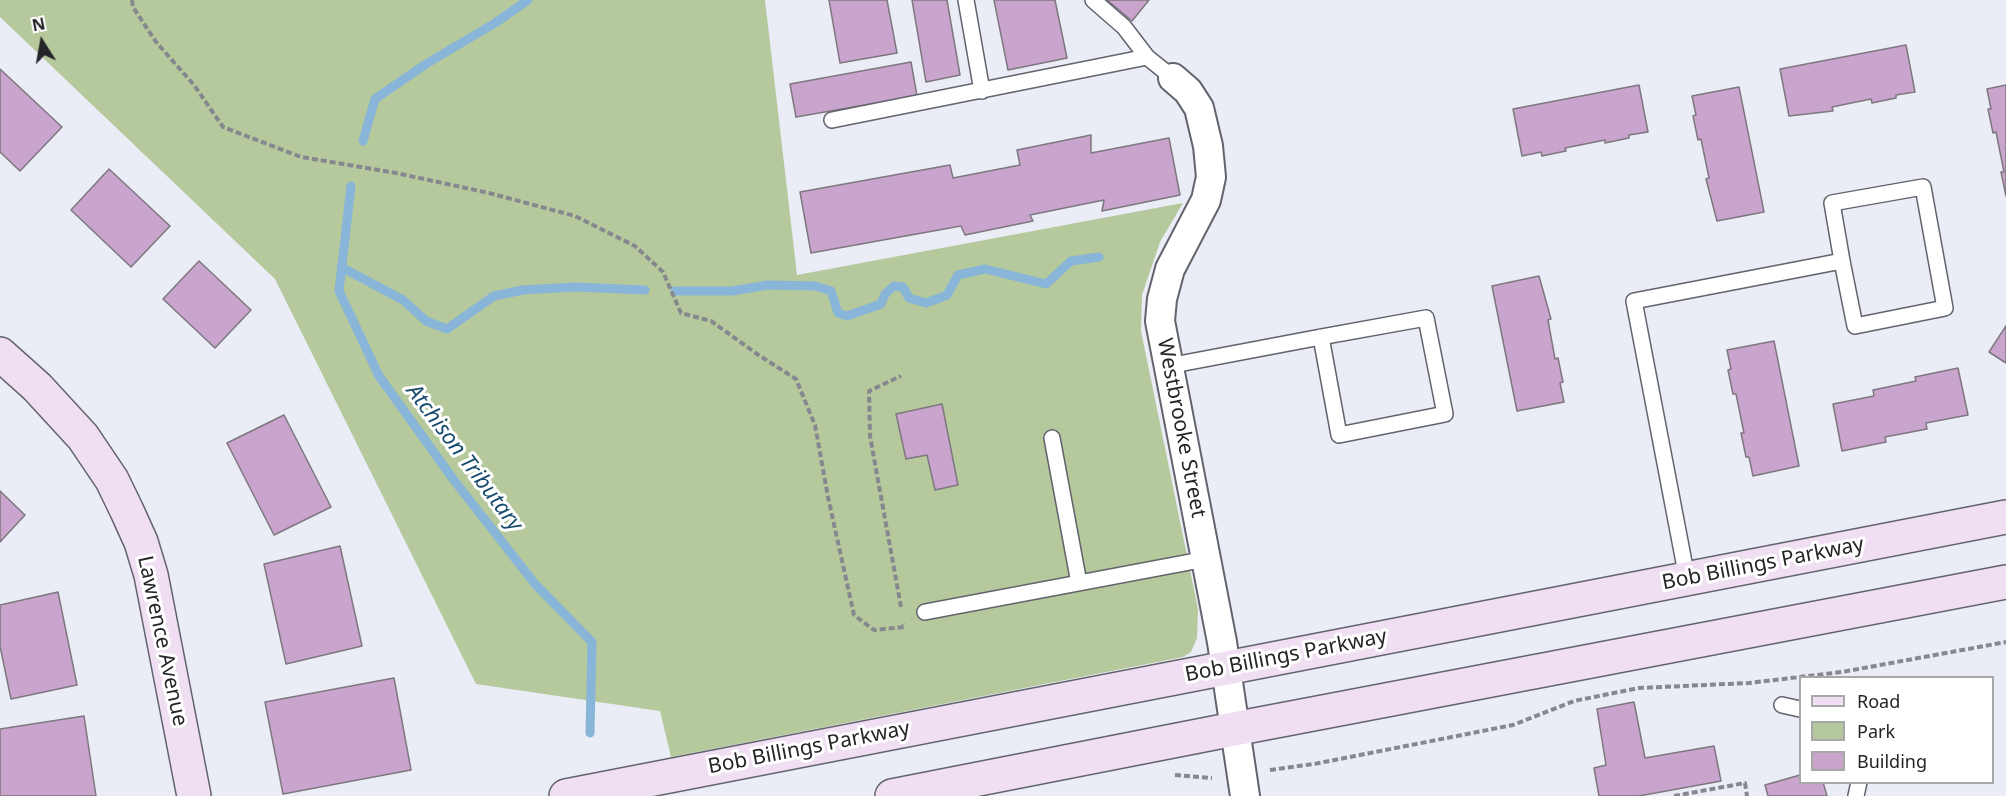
<!DOCTYPE html>
<style>
body{margin:0}
#map{position:relative;width:2006px;height:796px;overflow:hidden;background:#eaecf6;font-family:"Noto Sans",sans-serif}
canvas{display:block}
.legend{position:absolute;left:1799px;top:676px;width:195px;height:108px;box-sizing:border-box;background:#fff;border:2px solid #a8a8a9;margin:0;padding:8px 10px;list-style:none;font-size:18px;color:#252529}
.legend li{display:flex;align-items:center;gap:12px;height:30px}
.legend b{width:30px;border:2px solid #a8a8a9}
.north{position:absolute;left:12px;top:12px;width:60px;height:60px;-webkit-text-stroke:4px #fff;paint-order:stroke;rotate:349deg;font-size:16px;font-weight:700;line-height:24px;text-align:center;color:#252529}
.north::after{content:'';display:block;margin:auto;width:21px;height:27px;background:#252529;clip-path:polygon(50% 0,100% 100%,50% 72%,0 100%)}
</style>
<div id="map">
<canvas width="2006" height="796"></canvas>
<ul class="legend">
<li><b style="height:8px;background:#f0dff2"></b>Road</li>
<li><b style="height:16px;background:#b5c99c"></b>Park</li>
<li><b style="height:16px;background:#c9a5cd"></b>Building</li>
</ul>
<div class="north">N</div>
</div>
<script>
const g = document.querySelector('canvas').getContext('2d');
g.lineJoin = 'round';
function fillPath(path, color) {
  g.fillStyle = color;
  g.fill(path, 'evenodd');
}
function shape(rows) {
  const path = new Path2D();
  for (const r of rows) {
    path.moveTo(r[0], r[1]);
    for (let i = 2; i < r.length; i += 2) path.lineTo(r[i], r[i + 1]);
  }
  return path;
}
function stroke(path, color, width, dash) {
  g.strokeStyle = color;
  g.lineWidth = width;
  g.lineCap = dash ? 'butt' : 'round';
  g.setLineDash(dash || []);
  g.stroke(path);
}
function label(font, color, halo, rows, align = 'center') {
  g.font = font + ' "Noto Sans",sans-serif';
  g.lineWidth = 6;
  g.setLineDash([]);
  g.textBaseline = 'middle';
  g.strokeStyle = halo;
  g.fillStyle = color;
  for (const [text, x, y, turn = 0] of rows) {
    g.save();
    g.translate(x, y);
    g.rotate((+turn || 0) * Math.PI / 180);
    g.textAlign = isNaN(turn) ? turn : align;
    if (halo) g.strokeText(text, 0, 0);
    g.fillText(text, 0, 0);
    g.restore();
  }
}
fillPath(shape([
 [0,0,765,0,797,275,1183,203,1160,242,1142,295,1141,331,1198,609,1197,638,1191,652,1183,657,671,757,660,711,476,684,275,279,0,17]
]), '#b5c99c');
stroke(shape([
 [363,141,375,99,426,64,495,23,528,0],
 [351,186,339,291,379,376,453,479,535,584,592,642,590,733],
 [341,267,403,300,426,321,447,329,494,296,523,290,575,287,645,290],
 [675,291,732,291,768,285,815,286,831,291,838,313,847,316,881,304,885,294,894,286,903,287,909,298,926,303,947,295,958,275,985,269,1046,284,1071,261,1099,257]
]), '#88b5d8', 9);
const building = shape([
 [829,0,887,0,897,53,840,63,829,0],
 [912,0,947,0,960,75,926,82,912,0],
 [994,0,1055,0,1067,58,1008,70,994,0],
 [1107,0,1149,0,1132,21,1107,0],
 [1906,45,1915,92,1896,95,1896,98,1872,103,1871,99,1832,107,1833,111,1789,116,1780,69,1906,45],
 [911,62,917,96,796,117,790,84,911,62],
 [0,69,62,127,20,171,0,152,0,69],
 [1639,85,1648,132,1629,135,1629,138,1605,143,1605,140,1565,148,1566,151,1542,156,1541,152,1522,156,1513,109,1639,85],
 [2006,85,2006,196,2001,172,2004,172,1996,132,1993,133,1988,109,1991,109,1987,89,2006,85],
 [1739,87,1764,212,1717,221,1706,179,1709,178,1701,139,1698,140,1693,116,1696,115,1692,96,1739,87],
 [1091,135,1091,153,1169,138,1180,195,1102,211,1104,200,1030,215,1033,221,965,235,961,226,811,253,800,192,950,165,953,178,1020,165,1017,150,1091,135],
 [109,169,170,226,131,267,71,210,109,169],
 [199,261,251,310,215,348,163,299,199,261],
 [1539,276,1551,319,1548,320,1555,359,1558,358,1563,382,1560,383,1564,402,1517,411,1492,286,1539,276],
 [2006,326,2006,363,1989,352,2006,326],
 [1774,341,1799,466,1753,476,1749,457,1746,457,1741,433,1744,433,1736,394,1733,394,1728,370,1731,369,1727,350,1774,341],
 [1958,368,1968,415,1926,423,1927,429,1885,437,1886,442,1842,451,1833,404,1874,396,1873,390,1916,381,1915,377,1958,368],
 [942,404,958,485,935,490,927,455,906,459,896,414,942,404],
 [284,415,331,507,274,535,227,443,284,415],
 [0,491,25,515,0,542,0,491],
 [340,546,362,646,286,664,264,564,340,546],
 [58,592,77,685,11,699,0,646,0,605,58,592],
 [394,678,411,770,283,794,265,702,394,678],
 [1634,702,1645,758,1714,746,1721,781,1639,796,1599,796,1594,768,1606,765,1597,709,1634,702],
 [84,716,96,796,0,796,0,729,84,716],
 [1800,775,1800,782,1823,782,1827,796,1768,796,1765,785,1800,775]
]);
fillPath(building, '#c9a5cd');
stroke(building, '#7e777f', 1.5);
const lane = shape([
 [966,0,982,91],
 [1093,0,1124,27,1147,57,1173,78],
 [832,120,1147,57],
 [1168,366,1321,337,1426,318,1445,414,1339,435,1321,337],
 [1052,438,1079,583],
 [1687,578,1634,301,1842,261,1855,326,1945,308,1923,187,1832,203,1842,261],
 [925,612,1206,559],
 [1782,705,1800,709],
 [1856,796,1859,782]
]);
const street = shape([
 [1173,78,1188,91,1199,108,1208,146,1211,177,1206,200,1170,269,1162,299,1160,321,1222,642,1245,796]
]);
const secondary = shape([
 [0,354,37,387,83,437,112,480,127,511,141,542,151,575,194,796],
 [566,796,2006,517],
 [892,796,1234,729,2006,582]
]);
stroke(lane, '#62636c', 18);
stroke(street, '#62636c', 32);
stroke(secondary, '#62636c', 36);
stroke(shape([
 [132,0,133,7,156,42,194,85,223,127,301,157,396,173,489,193,575,216,635,246,663,272,681,313,711,321,757,354,796,379,815,425,828,497,854,615,874,630,904,627,903,624],
 [901,607,870,436,869,391,901,376],
 [1270,770,1314,764,1513,725,1574,701,1639,688,1749,683,1842,672,2006,642],
 [1175,775,1212,778],
 [1674,796,1745,783,1747,796]
]), '#87888f', 4, [6, 3]);
stroke(lane, '#fff', 15);
stroke(street, '#fff', 28);
stroke(secondary, '#f0dff2', 33);
label('21px', '#252529', '#fff', [
 ["Westbrooke Street",1181,428,79],
 ["Bob Billings Parkway",1763,564,-11],
 ["Lawrence Avenue",162,641,78],
 ["Bob Billings Parkway",1286,656,-11],
 ["Bob Billings Parkway",809,748,-11]
]);
label('italic 22px', '#184b6e', '#fff', [
 ["Atchison Tributary",464,458,53]
]);
</script>
